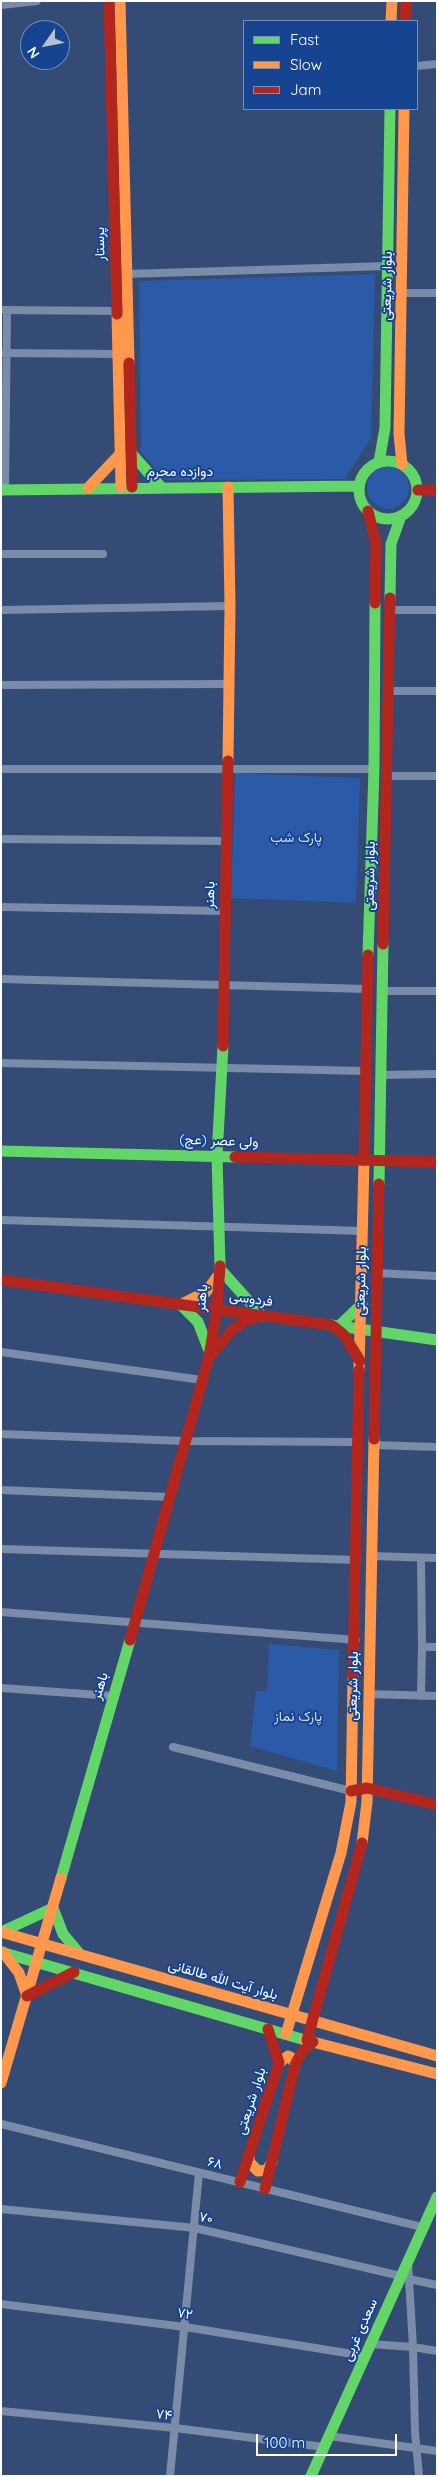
<!DOCTYPE html>
<meta charset="utf-8">
<style>
body{margin:0}
#map{position:relative;width:438px;height:2477px;overflow:hidden;background:#334b75;font-family:Quicksand,sans-serif}
canvas{display:block}
.frame{position:absolute;inset:0;border:2px solid #fff;pointer-events:none}
.legend{position:absolute;left:243px;top:20px;width:175px;height:90px;box-sizing:border-box;background:#174491;border:1px solid #748fbd;margin:0;padding:6px 9px;list-style:none;font-size:15px;color:#fff}
.legend li{display:flex;align-items:center;gap:10px;height:25px}
.legend b{width:25px;border:1px solid #748fbd}
.north{position:absolute;left:20px;top:20px;width:50px;height:50px;box-sizing:border-box;background:#174491;border:1px solid #748fbd;border-radius:50%;rotate:237deg;font-size:14px;font-weight:700;line-height:20px;text-align:center;color:#fff}
.north::after{content:'';display:block;margin:auto;width:18px;height:22px;background:#b8c0cf;clip-path:polygon(50% 0,100% 100%,50% 72%,0 100%)}
.scale{position:absolute;left:256px;top:2434px;width:141px;height:22px;box-sizing:border-box;border:2px solid #fff;border-top:0;padding-left:6px;font-size:15px;line-height:18px;white-space:nowrap;color:#fff;-webkit-text-stroke:4px #174491;paint-order:stroke}
</style>
<div id="map">
<canvas width="438" height="2477"></canvas>
<div class="frame"></div>
<ul class="legend">
<li><b style="height:6px;background:#63d668"></b>Fast</li>
<li><b style="height:6px;background:#ff974d"></b>Slow</li>
<li><b style="height:6px;background:#b3261e"></b>Jam</li>
</ul>
<div class="north">N</div>
<div class="scale">100 m</div>
</div>
<script>
const g = document.querySelector('canvas').getContext('2d');
g.lineJoin = 'round';
function fillPath(path, color) {
  g.fillStyle = color;
  g.fill(path, 'evenodd');
}
function shape(rows) {
  const path = new Path2D();
  for (const r of rows) {
    if (r.length === 3) {
      path.moveTo(r[0] + r[2], r[1]);
      path.arc(r[0], r[1], r[2], 0, 2 * Math.PI);
      continue;
    }
    path.moveTo(r[0], r[1]);
    for (let i = 2; i < r.length; i += 2) path.lineTo(r[i], r[i + 1]);
  }
  return path;
}
function stroke(path, color, width, dash) {
  g.strokeStyle = color;
  g.lineWidth = width;
  g.lineCap = dash ? 'butt' : 'round';
  g.setLineDash(dash || []);
  g.stroke(path);
}
function label(font, color, halo, rows, align = 'center') {
  g.font = font + ' Quicksand,Vazirmatn,sans-serif';
  g.lineWidth = 4;
  g.setLineDash([]);
  g.textBaseline = 'middle';
  g.strokeStyle = halo;
  g.fillStyle = color;
  for (const [text, x, y, turn = 0] of rows) {
    g.save();
    g.translate(x, y);
    g.rotate((+turn || 0) * Math.PI / 180);
    g.textAlign = isNaN(turn) ? turn : align;
    if (halo) g.strokeText(text, 0, 0);
    g.fillText(text, 0, 0);
    g.restore();
  }
}
fillPath(shape([
 [375,274,371,438,345,479,166,480,141,452,139,281],
 [388,488,21],
 [235,773,360,778,356,903,231,898],
 [269,1644,339,1650,337,1771,250,1746,256,1691,267,1691]
]), '#2b5ba8');
stroke(shape([
 [1,5,37,1],
 [417,66,437,64],
 [126,274,388,266],
 [401,293,437,293],
 [1,310,117,311],
 [1,353,118,354],
 [5,490,7,310],
 [1,554,103,554],
 [1,610,230,606],
 [391,610,437,610],
 [1,685,228,684],
 [389,691,437,691],
 [1,769,374,769],
 [387,776,437,776],
 [1,839,225,841],
 [1,907,225,911],
 [1,979,367,989],
 [382,991,437,991],
 [1,1063,366,1071],
 [380,1075,437,1074],
 [1,1220,363,1231],
 [376,1273,437,1276],
 [1,1352,202,1380],
 [1,1434,184,1441,359,1442],
 [373,1445,437,1447],
 [1,1490,169,1497],
 [1,1549,357,1560],
 [371,1556,437,1558],
 [1,1612,356,1640],
 [422,1647,437,1647],
 [1,1688,113,1696],
 [368,1694,437,1696],
 [421,1696,422,1647,421,1558],
 [173,1747,351,1791],
 [1,2124,422,2227],
 [1,2209,195,2228,401,2276],
 [408,2263,413,2347,415,2432,419,2476],
 [409,2279,437,2285],
 [1,2304,185,2327,365,2356],
 [370,2344,413,2347,437,2351],
 [1,2411,175,2428,324,2447],
 [329,2436,437,2451],
 [170,2476,199,2173]
]), '#7a8ca8', 8);
stroke(shape([
 [131,453,161,487],
 [388,490,29],
 [379,462,385,428,390,109],
 [1,490,359,486],
 [390,598,391,544,401,516],
 [368,955,374,769,375,603],
 [1,1151,235,1157],
 [379,1184,383,944],
 [220,1266,217,1156,223,1046],
 [220,1269,262,1316],
 [181,1305,198,1322,208,1348],
 [331,1325,437,1340],
 [339,1326,362,1304],
 [61,1878,130,1640],
 [53,1908,63,1934,79,1953],
 [1,1932,53,1908],
 [1,1952,305,2040],
 [311,2476,437,2197]
]), '#63d668', 11);
stroke(shape([
 [120,1,129,363],
 [391,21,392,1],
 [117,314,121,487],
 [402,464,399,434,404,109],
 [88,488,120,454],
 [228,761,230,606,228,487],
 [184,1303,206,1292,217,1277],
 [359,1370,364,1160],
 [362,1843,367,1802,374,1439],
 [1,1932,437,2056],
 [3,1952,19,1973,27,1996],
 [286,2034,341,1853,351,1802,353,1677],
 [305,2040,437,2074],
 [279,2063,288,2056,292,2058,295,2065],
 [1,2083,61,1878],
 [249,2156,249,2162,258,2171,267,2170,272,2162]
]), '#ff974d', 11);
stroke(shape([
 [109,1,117,314],
 [405,21,406,1],
 [129,363,132,487],
 [418,490,437,490],
 [368,511,376,544,375,603],
 [383,944,390,598],
 [223,1046,228,761],
 [235,1157,437,1162],
 [364,1160,368,955],
 [1,1280,331,1325],
 [333,1326,344,1335,360,1361],
 [211,1355,232,1330,245,1321,260,1316],
 [374,1439,379,1184],
 [130,1640,209,1357,217,1309,220,1266],
 [353,1677,359,1370],
 [351,1791,367,1788,437,1805],
 [27,1996,74,1972],
 [307,2040,362,1843],
 [240,2182,279,2063,268,2029],
 [265,2189,295,2065,302,2052,313,2042]
]), '#b3261e', 11);
label('14px', '#fff', '#174491', [
 ["پرستار",100,244,-91],
 ["بلوار شریعتی",387,286,-89],
 ["دوازده محرم",180,472],
 ["بلوار شریعتی",370,876,-89],
 ["باهنر",210,895,-89],
 ["ولی عصر (عج)",219,1141,2],
 ["بلوار شریعتی",361,1281,-89],
 ["باهنر",202,1298,-85],
 ["فردوسی",251,1299,8],
 ["باهنر",100,1686,-73],
 ["بلوار شریعتی",353,1686,-89],
 ["بلوار آیت الله طالقانی",223,1980,16],
 ["بلوار شریعتی",251,2101,-72],
 ["۶۸",215,2163,13],
 ["۷۰",206,2218,12],
 ["۷۲",185,2314,8],
 ["سعدی غربی",360,2330,-66],
 ["۷۴",164,2415,6]
]);
label('14px', '#ccdefb', '#174491', [
 ["پارک شب",296,838],
 ["پارک نماز",298,1717]
]);
</script>
